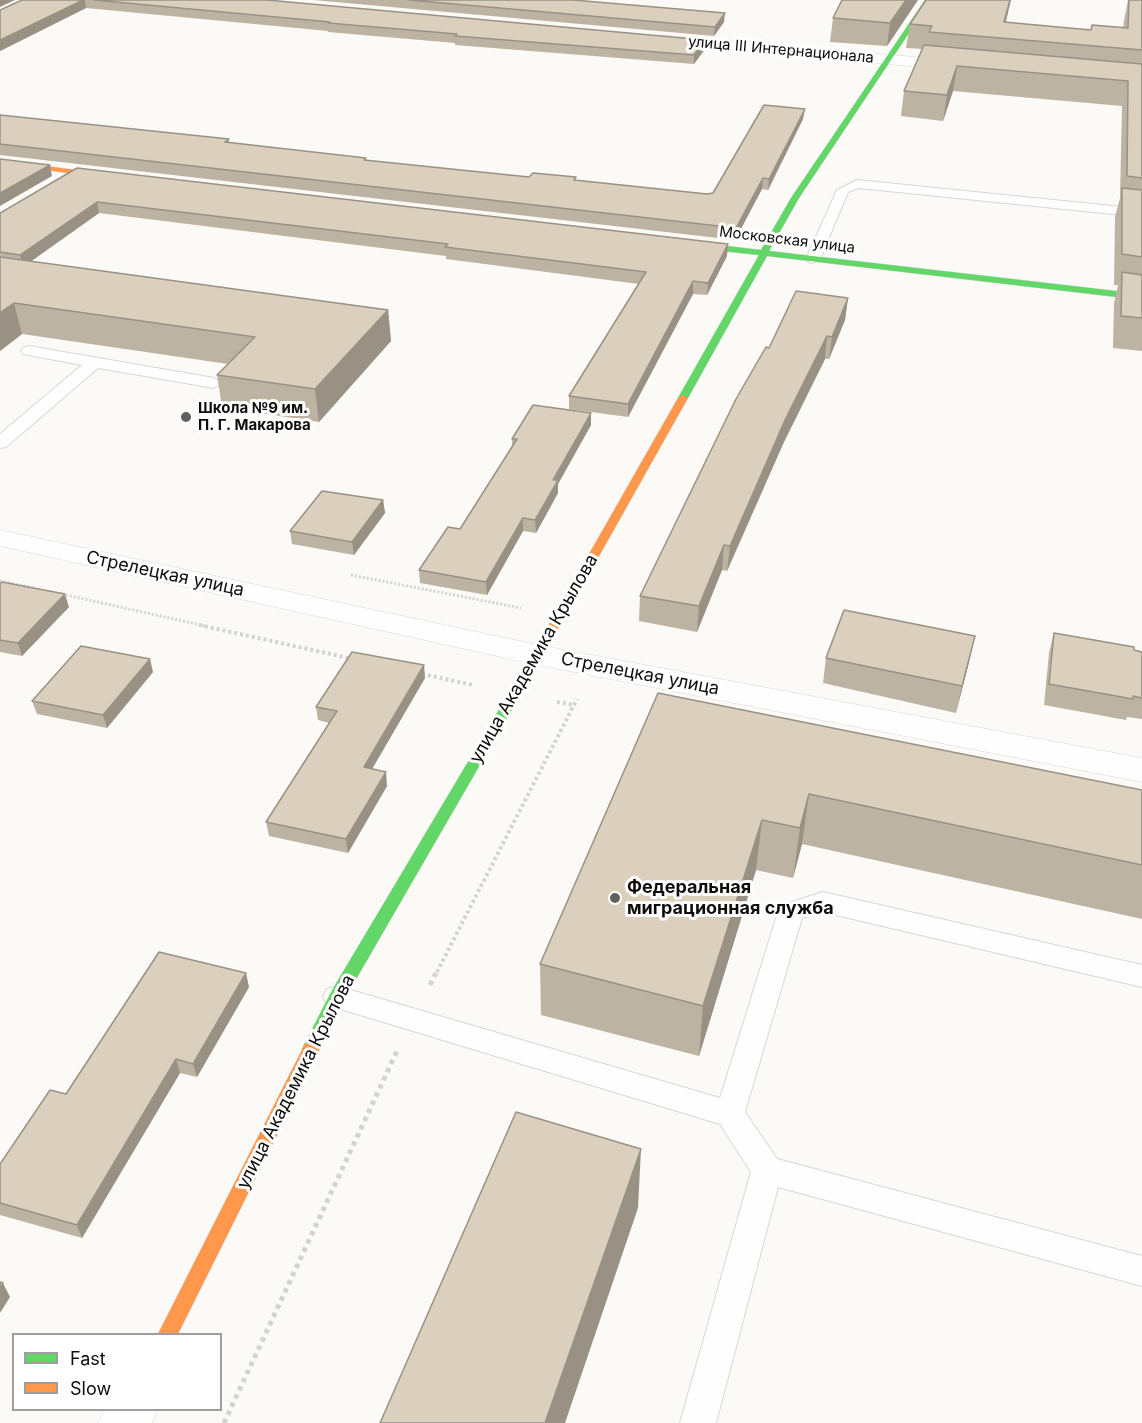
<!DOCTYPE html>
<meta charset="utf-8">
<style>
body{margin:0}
#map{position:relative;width:1142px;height:1423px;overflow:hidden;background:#fcfaf7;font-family:Inter,sans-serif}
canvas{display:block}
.legend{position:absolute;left:12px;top:1333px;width:210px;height:78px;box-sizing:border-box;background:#fff;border:2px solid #9f9e9e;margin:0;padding:8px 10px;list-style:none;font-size:18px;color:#0e0d0c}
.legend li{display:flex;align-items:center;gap:12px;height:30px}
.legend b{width:30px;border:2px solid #9f9e9e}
</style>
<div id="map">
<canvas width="1142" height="1423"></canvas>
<ul class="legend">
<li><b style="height:8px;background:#63d668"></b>Fast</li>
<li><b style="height:8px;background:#ff974d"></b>Slow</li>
</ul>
</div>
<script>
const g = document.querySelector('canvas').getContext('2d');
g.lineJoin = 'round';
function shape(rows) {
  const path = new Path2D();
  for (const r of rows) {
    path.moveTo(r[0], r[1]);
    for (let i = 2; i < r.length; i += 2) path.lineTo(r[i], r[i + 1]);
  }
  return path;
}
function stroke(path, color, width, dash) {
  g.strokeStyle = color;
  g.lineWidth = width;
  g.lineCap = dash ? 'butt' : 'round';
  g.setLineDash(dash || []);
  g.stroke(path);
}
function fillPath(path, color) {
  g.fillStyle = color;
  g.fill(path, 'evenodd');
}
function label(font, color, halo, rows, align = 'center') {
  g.font = font + ' Inter,sans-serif';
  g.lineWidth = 6;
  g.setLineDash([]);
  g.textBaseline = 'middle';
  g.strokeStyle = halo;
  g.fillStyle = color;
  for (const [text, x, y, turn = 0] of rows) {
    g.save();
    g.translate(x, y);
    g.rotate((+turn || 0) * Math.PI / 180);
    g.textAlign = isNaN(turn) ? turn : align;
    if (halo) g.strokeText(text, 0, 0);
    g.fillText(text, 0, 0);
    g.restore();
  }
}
const lane = shape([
 [857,180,1142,209,1142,217,859,188,848,192,820,259,813,263,808,262,806,259,837,190,857,180],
 [29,346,214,378,222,383,214,388,98,368,6,447,0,448,0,434,82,365,23,354,21,351,23,348,29,346],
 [823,892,1142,965,1142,987,823,912,802,918,745,1112,777,1159,1142,1256,1142,1286,778,1187,716,1423,680,1423,751,1172,720,1124,337,1008,327,1005,323,997,327,989,337,986,720,1098,778,912,782,905,823,892]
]);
const street = shape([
 [660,35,961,61,969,66,961,71,655,42,653,39,660,35],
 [0,530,538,645,1142,758,1142,782,538,665,0,546,0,530],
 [104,1410,157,1410,152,1423,98,1423,104,1410]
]);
const fast = shape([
 [925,0,931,0,799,198,769,251,1142,294,1142,300,767,256,688,398,683,401,679,400,678,398,759,255,684,247,680,244,684,241,761,250,791,198,925,0],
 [534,657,540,661,344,1000,317,1054,311,1056,305,1054,302,1049,331,992,528,661,534,657]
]);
const slow = shape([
 [0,160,114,175,118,177,114,179,0,164,0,160],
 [683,395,688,398,540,661,539,664,529,664,528,661,678,398,683,395],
 [311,1042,317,1044,320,1049,178,1334,158,1334,305,1044,311,1042]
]);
stroke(lane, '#d8d7d5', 2);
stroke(street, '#d8d7d5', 1);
stroke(fast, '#d8d7d5', 1);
stroke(slow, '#d8d7d5', 1);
stroke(shape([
 [351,575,521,608],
 [0,581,34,588],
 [62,594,205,626]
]), '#d3d3d2', 3, [2, 2]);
stroke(shape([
 [199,625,353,659],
 [422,674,473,685],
 [557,702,574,705],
 [437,972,577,699]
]), '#d3d3d2', 4, [3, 3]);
stroke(shape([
 [430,985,437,971],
 [224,1423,397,1051]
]), '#d3d3d2', 5, [4.5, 4.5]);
fillPath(lane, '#fffefe');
fillPath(street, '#fffefe');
fillPath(fast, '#63d668');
fillPath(slow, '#ff974d');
fillPath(shape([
 [22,0,267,0,705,40,705,49,694,64,455,45,455,43,328,32,328,31,86,8,0,51,0,10],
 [313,0,573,0,724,22,714,36],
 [842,0,918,0,887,46,830,42,833,18],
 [1128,0,1142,0,1142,351,1113,348,1114,303,1118,285,1114,285,1115,217,1120,198,1122,106,953,91,943,121,901,116,904,91,922,49,906,48,910,24,1006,23,1091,30,1123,28,1124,21],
 [0,115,229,139,229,142,367,160,529,177,576,180,707,194,713,193,803,119,768,190,762,189,735,240,0,155],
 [77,168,727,256,707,295,693,294,628,417,569,409,569,396,639,284,446,259,446,256,99,213,30,262,388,310,391,341,319,422,222,407,217,375,228,364,22,334,0,351,0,213],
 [848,298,845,320,829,359,825,359,783,444,727,571,722,570,697,632,639,621,640,596,769,348],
 [591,425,558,484,558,493,536,533,523,531,487,595,420,583,419,570,460,529,512,447,512,439],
 [383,500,385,513,354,555,292,544,290,531],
 [0,584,69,607,22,656,0,652],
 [1054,633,1142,652,1142,719,1127,717,1126,720,1044,705,1049,653],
 [826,658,969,662,956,713,823,683],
 [153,672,107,728,37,714,32,701],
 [425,678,372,769,387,786,348,853,269,836,266,822,329,723,318,720,316,707],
 [658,693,1142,790,1142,919,802,844,793,878,756,870,699,1056,541,1015,540,964],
 [249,987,197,1077,180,1073,82,1238,0,1215,0,1164,66,1094]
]), '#bcb3a3');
fillPath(shape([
 [0,0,15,0,0,7],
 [83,0,85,0,86,8,0,51,0,40],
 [906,0,918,0,887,46,890,23],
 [1010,0,1011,0,1002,38,1004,22],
 [725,13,724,22,714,36,715,27],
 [705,40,705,49,694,64,694,55],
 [957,66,953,91,943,121,947,95],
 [805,109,803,119,768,190,769,179],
 [50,165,52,176,0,206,0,193],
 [763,178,762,189,735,240,736,228],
 [97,202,99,213,23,267,20,255],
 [728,244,727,256,707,295,708,283],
 [693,281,693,294,628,417,628,404],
 [848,298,845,320,829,359,832,337],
 [14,303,22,334,0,351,0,313],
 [388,310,391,341,319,422,315,389],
 [827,336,825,359,783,444,727,571,730,546,785,420],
 [591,413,591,425,558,484,558,493,536,533,535,520,553,480],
 [383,500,385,513,354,555,352,542],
 [523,518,523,531,487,595,486,582],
 [724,545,722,570,697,632,699,606],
 [65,594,69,607,22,656,18,643],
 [975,636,969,662,956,713,962,686],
 [150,659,153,672,107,728,103,715],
 [424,665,425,678,365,781,364,767],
 [386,772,387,786,348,853,346,839],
 [809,794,802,844,793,878,800,828],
 [762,820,756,870,699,1056,703,1006],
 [246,973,249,987,197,1077,193,1064],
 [176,1059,180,1073,82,1238,77,1225],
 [641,1149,638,1208,565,1423,545,1423],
 [3,1283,10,1297,0,1313,0,1289]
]), '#999284');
const building = shape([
 [22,0,83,0,0,40,0,10,22,0],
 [94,0,267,0,705,40,694,55,455,36,457,34,328,23,330,22,94,0],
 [409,0,573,0,725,13,715,27,409,0],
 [842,0,906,0,890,23,833,18,842,0],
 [926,0,1010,0,1004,22,1091,30,1092,25,1128,28,1129,0,1142,0,1142,50,929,32,932,26,910,24,926,0],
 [924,45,1142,64,1142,178,1127,176,1128,81,957,66,947,95,904,91,924,45],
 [764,105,805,109,769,179,763,178,736,228,0,144,0,115,229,139,225,142,366,158,364,160,529,177,533,173,576,177,574,180,707,194,713,193,764,105],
 [0,159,50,165,0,193,0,159],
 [77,168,728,244,708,283,693,281,628,404,569,396,646,272,445,247,448,244,97,202,20,255,0,252,0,213,77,168],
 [1122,188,1142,190,1142,257,1122,254,1122,188],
 [0,257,388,310,315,389,217,375,255,337,14,303,0,313,0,257],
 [1122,272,1142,275,1142,318,1121,316,1122,272],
 [796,291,848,298,832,337,827,336,785,420,730,546,724,545,699,606,640,596,736,399,766,347,769,348,796,291],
 [533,405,591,413,553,480,558,480,535,520,523,518,486,582,419,570,448,527,460,529,517,439,512,439,533,405],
 [322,491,383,500,352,542,290,531,322,491],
 [2,582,65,594,18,643,0,640,0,584,2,582],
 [844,610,975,636,962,686,826,658,844,610],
 [1054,633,1134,647,1134,650,1142,652,1142,698,1133,696,1133,699,1049,684,1054,633],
 [81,646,150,659,103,715,32,701,81,646],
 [352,652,424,665,364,767,386,772,346,839,266,822,337,711,316,707,352,652],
 [658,693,1142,790,1142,865,809,794,800,828,762,820,703,1006,540,964,658,693],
 [159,952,246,973,193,1064,176,1059,77,1225,0,1203,0,1164,50,1090,66,1094,159,952],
 [516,1112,641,1149,545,1423,380,1423,516,1112],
 [0,1282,3,1283,0,1289,0,1282]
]);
fillPath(building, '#dbd0bd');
stroke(building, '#999284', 1.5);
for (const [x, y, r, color] of [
 [186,417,6,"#61605e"],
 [615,898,6,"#61605e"]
]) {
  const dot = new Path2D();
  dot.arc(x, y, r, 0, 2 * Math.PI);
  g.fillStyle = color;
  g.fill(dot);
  stroke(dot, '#fff', 2);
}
label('15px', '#0e0d0c', '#fff', [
 ["улица III Интернационала",781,50,5],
 ["Московская улица",787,240,7]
]);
label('bold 15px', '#0e0d0c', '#fff', [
 ["Школа №9 им.",198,408],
 ["П. Г. Макарова",198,425]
], 'left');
label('18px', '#0e0d0c', '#fff', [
 ["Стрелецкая улица",165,574,12],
 ["улица Академика Крылова",534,659,-60],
 ["Стрелецкая улица",640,674,11],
 ["улица Академика Крылова",296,1082,-63]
]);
label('bold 18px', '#0e0d0c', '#fff', [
 ["Федеральная",627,888],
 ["миграционная служба",627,909]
], 'left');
</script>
